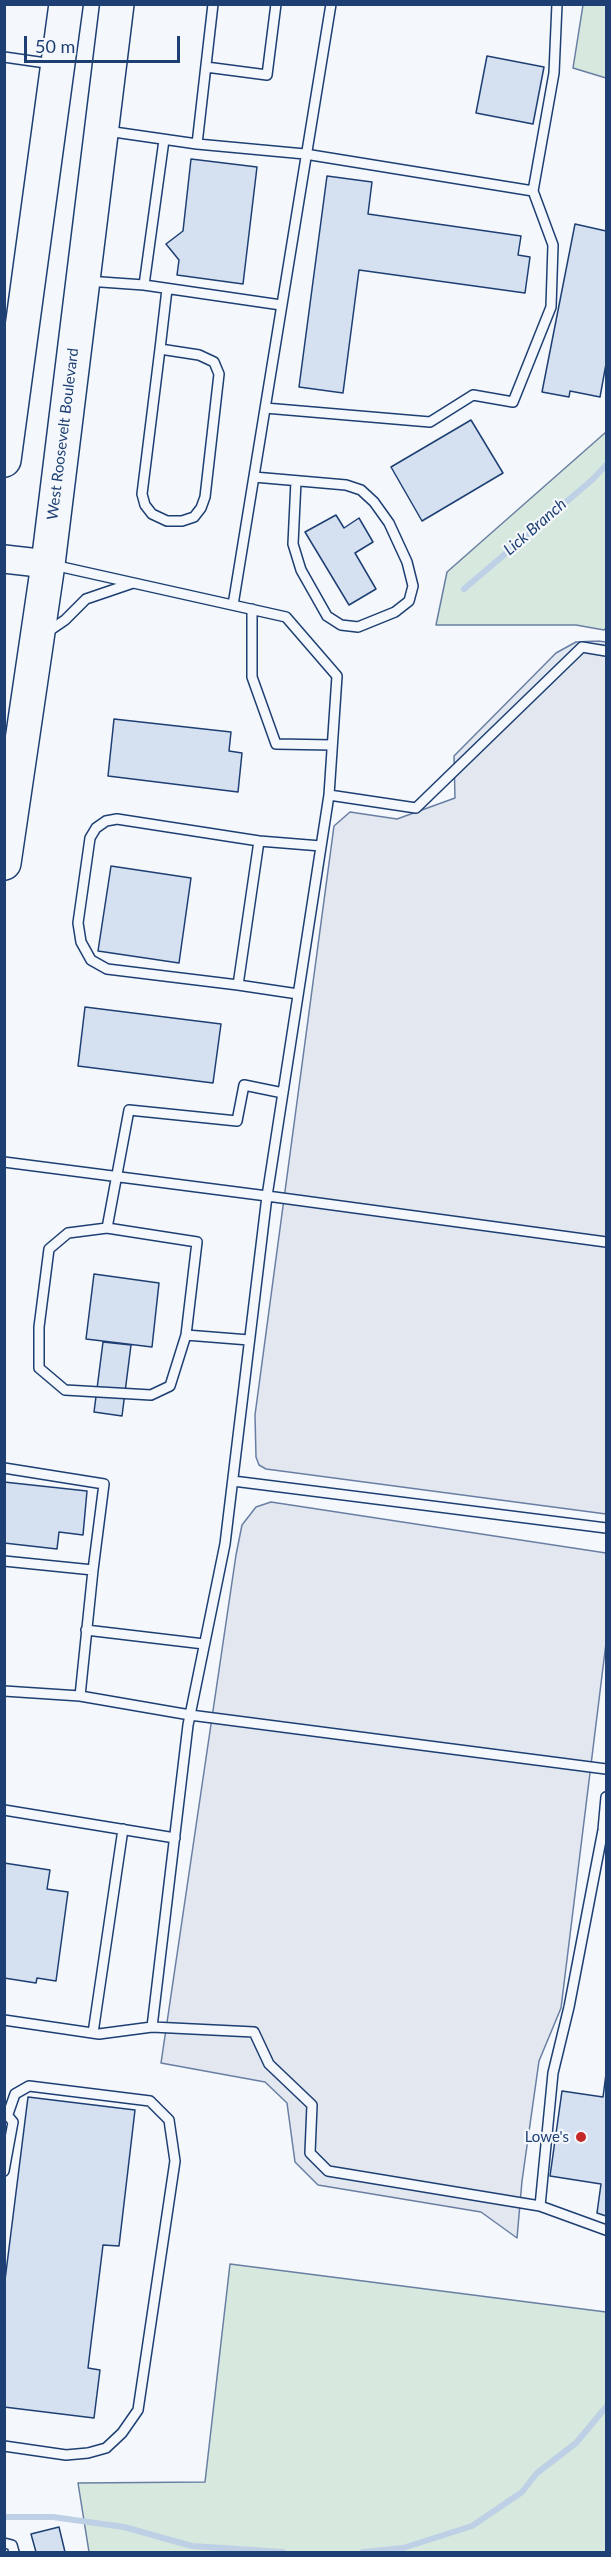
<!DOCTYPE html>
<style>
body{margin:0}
#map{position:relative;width:611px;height:2557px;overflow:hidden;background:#f4f7fb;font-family:Lato,sans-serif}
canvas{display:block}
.frame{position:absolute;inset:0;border:6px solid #1d3f73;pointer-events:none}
.scale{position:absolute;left:24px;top:36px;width:156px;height:27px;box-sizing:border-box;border:3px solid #1d3f73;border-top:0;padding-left:8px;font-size:18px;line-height:21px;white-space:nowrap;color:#1d3f73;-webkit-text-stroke:4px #f4f7fb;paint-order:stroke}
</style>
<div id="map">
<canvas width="611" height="2557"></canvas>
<div class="frame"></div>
<div class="scale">50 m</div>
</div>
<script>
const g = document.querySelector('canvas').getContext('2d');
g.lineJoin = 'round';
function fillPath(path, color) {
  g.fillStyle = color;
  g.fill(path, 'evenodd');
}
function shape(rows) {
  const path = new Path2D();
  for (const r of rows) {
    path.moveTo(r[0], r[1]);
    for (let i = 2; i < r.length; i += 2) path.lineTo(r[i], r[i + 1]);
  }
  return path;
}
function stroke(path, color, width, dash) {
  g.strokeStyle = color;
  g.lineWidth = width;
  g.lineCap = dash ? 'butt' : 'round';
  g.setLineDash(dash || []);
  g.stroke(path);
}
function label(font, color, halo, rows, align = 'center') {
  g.font = font + ' Lato,sans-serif';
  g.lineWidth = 4.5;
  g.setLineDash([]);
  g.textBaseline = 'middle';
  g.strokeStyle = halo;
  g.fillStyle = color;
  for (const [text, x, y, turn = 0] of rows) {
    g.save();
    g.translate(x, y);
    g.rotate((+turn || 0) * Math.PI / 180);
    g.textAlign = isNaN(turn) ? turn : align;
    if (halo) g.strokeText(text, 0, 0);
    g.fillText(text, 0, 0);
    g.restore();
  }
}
const green = shape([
 [583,5,606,5,606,78,573,68,583,5],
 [606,432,606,628,604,630,576,625,436,625,447,572,606,432],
 [230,2264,606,2312,606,2552,89,2552,78,2483,205,2482,230,2264]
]);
fillPath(green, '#d7e8df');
stroke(green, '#687fa3', 1.5);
const parking = shape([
 [598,641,606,642,606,1514,266,1469,259,1465,256,1457,255,1415,334,826,350,812,397,819,455,798,454,756,556,653,576,642,598,641],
 [271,1502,606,1553,606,1643,561,2008,539,2061,522,2181,517,2238,481,2212,318,2185,295,2162,287,2103,265,2082,161,2063,236,1555,242,1525,256,1507,271,1502]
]);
fillPath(parking, '#e3e8f0');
stroke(parking, '#687fa3', 1.5);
stroke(shape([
 [464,589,592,480,606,465],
 [4,2517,53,2517,124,2527,192,2546,283,2552],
 [363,2552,403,2548,472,2526,522,2492,537,2473,576,2443,606,2407]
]), '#bed0e5', 6);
const building = shape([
 [487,56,544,67,533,124,476,113,487,56],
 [191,159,257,167,243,284,177,275,179,260,166,244,183,231,191,159],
 [327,176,372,182,368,214,521,236,518,255,530,257,525,293,359,270,343,393,299,387,327,176],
 [575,224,606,231,606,364,600,397,570,391,569,397,542,392,575,224],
 [471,420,503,473,422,521,391,467,471,420],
 [336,515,344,528,359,518,373,542,355,553,376,589,349,605,305,532,336,515],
 [114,719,231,732,229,751,242,753,238,792,108,776,114,719],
 [111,866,191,878,179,963,98,951,111,866],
 [85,1007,221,1024,213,1083,78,1066,85,1007],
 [94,1274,159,1283,152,1347,86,1339,94,1274],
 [103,1342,131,1345,122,1416,94,1412,103,1342],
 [4,1482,87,1491,83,1535,59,1532,57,1549,4,1543,4,1482],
 [4,1863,50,1870,47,1889,68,1892,56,1981,37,1978,36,1983,4,1978,4,1863],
 [606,2074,606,2216,597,2213,601,2184,550,2176,562,2091,603,2097,606,2074],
 [28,2097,135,2110,119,2246,103,2245,88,2368,100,2370,94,2418,4,2407,4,2288,28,2097],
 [59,2527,65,2552,36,2552,31,2534,59,2527]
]);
fillPath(building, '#d5e0f0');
stroke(building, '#1d3f73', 1.5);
const lane = shape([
 [4,57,53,64],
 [206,67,267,75,276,4],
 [107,131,197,144,213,4],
 [197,144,305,154,533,191],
 [87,281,144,285,281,305],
 [144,285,164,140],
 [160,349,199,355,214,362,219,374,205,497,201,508,194,517,182,521,167,521,152,514,145,505,142,494,160,349,167,289],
 [265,408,430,422,473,395,513,402,551,307,553,245,533,191,554,73,557,4],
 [254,477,346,485,361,490,374,502,389,523,407,562,413,586,409,601,395,612,358,627,341,625,327,616,301,570,293,544,296,481],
 [53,565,286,617,337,676,329,795,416,808,582,647,606,651],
 [233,605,331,4],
 [252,609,252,677,276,744,332,745],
 [46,633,65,620,86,599,133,583],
 [329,795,267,1196,606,1242],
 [238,985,107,969,91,960,81,942,78,923,90,838,96,828,106,821,117,819,259,841],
 [298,994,238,985,259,841,321,846],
 [4,1162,267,1196,225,1544,188,1725,152,2027,254,2032,269,2064,312,2105,310,2153,328,2171,540,2206,553,2073,569,2007,603,1830,606,1797],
 [107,1228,68,1233,49,1249,39,1327,39,1368,65,1390,151,1395,170,1386,186,1335],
 [249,1340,186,1335,197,1242,107,1228,129,1110,237,1121,244,1085,283,1093],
 [4,1468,104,1484,93,1570],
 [233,1481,606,1528],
 [4,1561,93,1570,80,1696,190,1715,606,1769],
 [86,1630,204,1644],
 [4,1691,80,1696],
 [4,1810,175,1838],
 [4,2020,99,2034,152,2027],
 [93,2033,123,1829],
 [4,2111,13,2122,4,2171],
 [540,2206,606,2230],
 [4,2446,66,2455,88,2453,106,2448,122,2433,138,2410,175,2161,169,2120,150,2101,29,2086,15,2094,8,2114],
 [4,2543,12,2545,14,2552]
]);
const secondary = shape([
 [4,559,48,564]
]);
const highway = shape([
 [4,460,66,4],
 [4,863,48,564,117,4]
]);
stroke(lane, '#1d3f73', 12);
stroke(secondary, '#1d3f73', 30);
stroke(highway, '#1d3f73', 36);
stroke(lane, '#f4f7fb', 9);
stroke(secondary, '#f4f7fb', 27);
stroke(highway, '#f4f7fb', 33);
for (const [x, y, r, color] of [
 [581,2137,6,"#c62828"]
]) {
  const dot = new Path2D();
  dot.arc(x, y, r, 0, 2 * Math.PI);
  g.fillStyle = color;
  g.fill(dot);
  stroke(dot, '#f4f7fb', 2);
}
label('15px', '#1d3f73', '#f4f7fb', [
 ["West Roosevelt Boulevard",63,434,-83]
]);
label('15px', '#1d3f73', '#f4f7fb', [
 ["Lowe's",569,2137]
], 'right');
label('italic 16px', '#1d3f73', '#f4f7fb', [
 ["Lick Branch",535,527,-41]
]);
</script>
